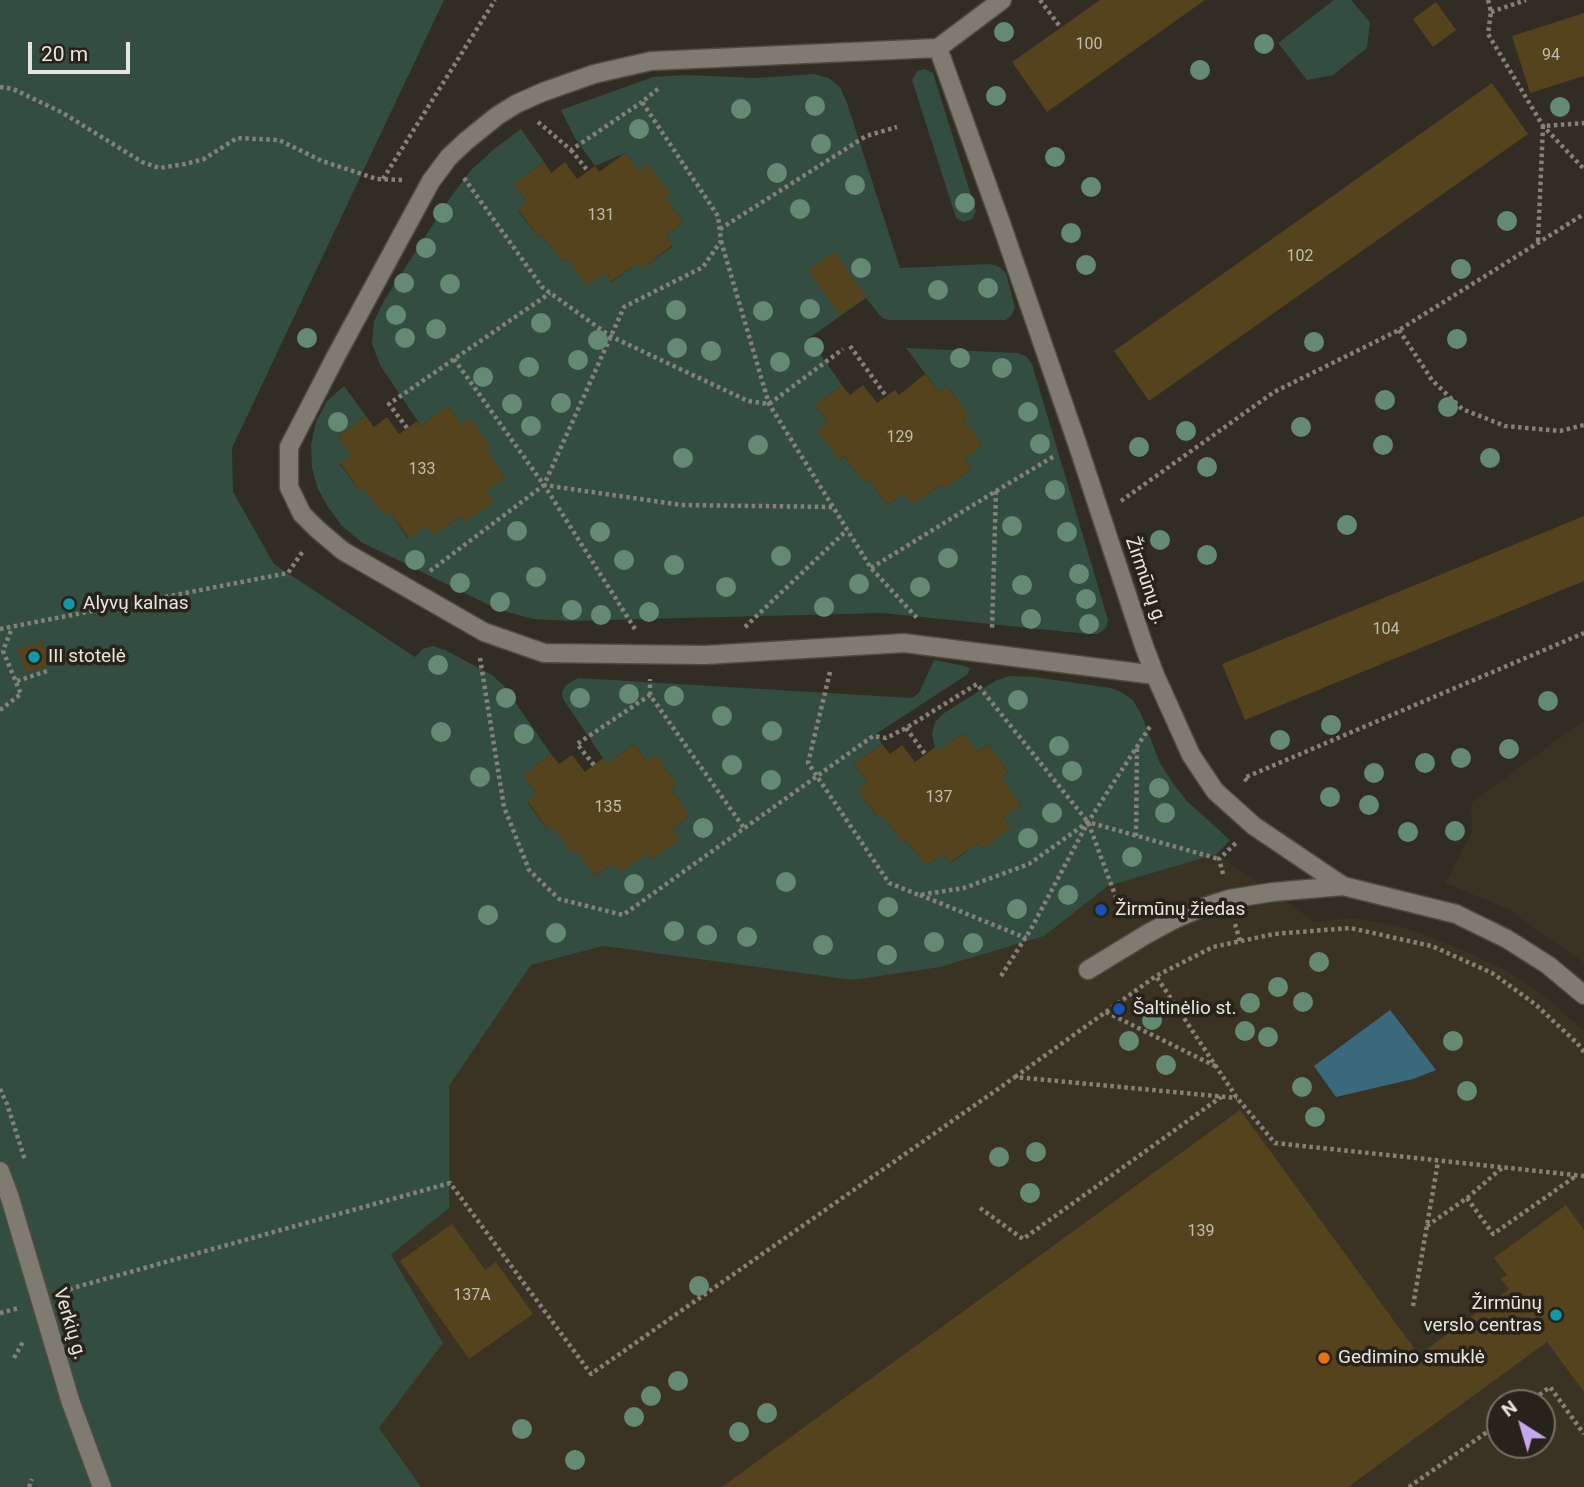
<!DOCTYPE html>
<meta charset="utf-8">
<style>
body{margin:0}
#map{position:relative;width:1584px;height:1487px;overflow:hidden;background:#312c24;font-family:Roboto,sans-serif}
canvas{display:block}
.north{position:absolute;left:1486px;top:1389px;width:70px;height:70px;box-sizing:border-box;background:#27231a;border:2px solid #747068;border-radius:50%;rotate:323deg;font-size:19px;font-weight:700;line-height:28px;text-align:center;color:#e7e4de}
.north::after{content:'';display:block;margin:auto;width:24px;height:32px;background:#c5a6f0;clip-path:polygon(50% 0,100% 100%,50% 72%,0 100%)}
.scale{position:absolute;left:28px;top:42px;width:102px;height:32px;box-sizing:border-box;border:4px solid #e7e4de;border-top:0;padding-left:9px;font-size:21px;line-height:24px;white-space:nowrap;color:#e7e4de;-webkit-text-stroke:5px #27231a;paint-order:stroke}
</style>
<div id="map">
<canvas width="1584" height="1487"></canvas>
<div class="north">N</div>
<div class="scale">20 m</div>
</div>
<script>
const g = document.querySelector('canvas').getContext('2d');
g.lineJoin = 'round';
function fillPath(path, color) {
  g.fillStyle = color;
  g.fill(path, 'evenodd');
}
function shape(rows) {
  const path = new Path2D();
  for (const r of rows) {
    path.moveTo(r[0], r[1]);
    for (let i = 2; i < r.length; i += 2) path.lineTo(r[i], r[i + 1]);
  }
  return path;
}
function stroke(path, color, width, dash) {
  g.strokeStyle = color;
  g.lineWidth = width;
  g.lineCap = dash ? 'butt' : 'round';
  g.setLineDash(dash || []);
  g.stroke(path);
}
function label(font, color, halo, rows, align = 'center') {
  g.font = font + ' Roboto,sans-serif';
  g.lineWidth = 7;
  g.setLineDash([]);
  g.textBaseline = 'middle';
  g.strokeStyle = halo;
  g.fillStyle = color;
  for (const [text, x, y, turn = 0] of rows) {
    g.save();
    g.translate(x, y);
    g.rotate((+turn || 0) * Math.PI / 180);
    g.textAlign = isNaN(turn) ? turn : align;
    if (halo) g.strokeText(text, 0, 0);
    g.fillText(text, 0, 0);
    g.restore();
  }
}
fillPath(shape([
 [1584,720,1584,963,1508,909,1445,883,1472,831,1471,803],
 [1217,854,1315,922,1351,918,1403,927,1458,948,1500,967,1541,993,1584,1031,1584,1487,421,1487,379,1428,443,1343,391,1255,449,1208,449,1086,531,965,602,946,852,980,1044,936,1108,886],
 [1500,1403,1542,1403,1542,1445,1500,1445]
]), '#3a3324');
fillPath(shape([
 [0,0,444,0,232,448,233,492,274,564,415,657,423,649,433,646,445,650,492,675,504,686,551,754,523,775,536,794,527,802,547,829,552,826,576,850,595,876,613,863,647,853,652,859,679,839,672,829,690,815,671,789,677,784,656,755,647,762,634,744,607,764,563,699,562,692,566,685,578,678,912,698,919,693,934,660,965,666,970,668,968,674,876,734,882,744,854,764,868,783,858,791,878,818,883,816,903,843,907,840,926,866,943,853,951,863,977,843,982,849,1010,827,1003,818,1021,805,1001,778,1008,772,988,744,978,752,963,733,938,751,935,747,932,734,935,722,944,713,997,680,1010,676,1035,677,1110,688,1121,692,1133,700,1141,714,1160,763,1172,782,1187,801,1230,840,1217,854,1108,886,1044,936,940,967,852,980,603,946,531,965,449,1086,449,1208,391,1255,443,1343,379,1428,421,1487,0,1487],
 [1334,0,1351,0,1370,22,1367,48,1333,75,1307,80,1278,43],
 [925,69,933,73,976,211,972,219,964,222,956,218,912,80,917,71],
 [814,74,829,78,840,87,847,103,900,268,989,264,998,266,1006,273,1015,307,1012,315,1006,320,889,320,882,318,866,298,809,338,842,385,815,405,828,423,818,431,839,460,844,456,863,482,868,479,887,505,904,493,913,505,940,485,944,489,972,469,965,459,982,445,963,419,968,415,948,387,939,392,906,348,1017,353,1026,356,1032,364,1108,620,1106,628,1098,634,1088,634,882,613,569,621,533,619,497,609,361,542,342,526,328,507,318,489,312,468,311,445,316,422,327,401,344,386,366,416,338,437,351,455,340,464,360,491,364,489,390,512,408,538,427,525,434,535,461,516,465,521,493,502,486,491,505,477,486,450,490,447,461,424,448,406,421,426,380,365,372,344,374,321,385,299,450,198,470,171,494,149,521,129,544,162,514,184,527,202,518,210,539,238,543,236,562,262,567,259,588,285,605,273,612,282,638,263,643,268,673,246,666,236,683,222,665,196,669,192,648,164,639,171,625,153,595,166,575,138,561,110,653,77,686,75,756,78]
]), '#334d40');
fillPath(shape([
 [1390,1010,1436,1070,1413,1079,1336,1097,1314,1066]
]), '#3a697c');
fillPath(shape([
 [1100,0,1205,0,1047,112,1012,62],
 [1436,2,1456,30,1433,47,1413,19],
 [1584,13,1584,76,1530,93,1512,36],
 [1492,83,1528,134,1149,401,1114,351],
 [625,153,639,171,648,164,670,193,665,196,683,222,666,236,673,245,642,269,638,263,611,282,605,273,587,286,567,259,562,262,543,236,539,238,518,209,527,202,514,184,544,162,551,173,565,162,577,179,595,166,599,172],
 [835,252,866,297,840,315,808,270],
 [925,374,939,392,947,386,969,416,963,419,982,445,965,459,972,469,944,489,940,485,913,505,904,493,887,505,868,479,863,482,844,456,839,460,817,431,828,423,815,405,842,385,850,395,863,385,877,403,895,390,899,395],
 [448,406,461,424,470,418,491,447,486,450,505,477,486,491,494,502,465,522,461,516,434,535,427,525,409,538,390,512,384,516,364,489,360,491,340,463,351,455,338,437,366,416,374,427,387,417,399,434,417,421,421,426],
 [1584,516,1584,581,1245,720,1222,664],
 [42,641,50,665,26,673,18,649],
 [963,733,978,752,988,744,1008,772,1001,778,1021,805,1003,818,1011,828,982,849,977,843,950,863,943,853,926,866,907,840,903,843,883,816,879,819,858,791,868,783,854,764,882,744,890,754,902,745,915,762,935,747,938,751],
 [634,744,647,762,656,755,677,784,671,789,690,815,672,829,680,839,652,859,647,853,620,873,613,863,595,876,576,850,572,853,552,826,548,830,527,801,536,794,523,775,551,754,559,764,572,755,585,772,603,758,607,764],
 [1240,1110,1419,1355,1509,1289,1501,1279,1507,1275,1494,1258,1566,1205,1584,1230,1584,1392,1547,1342,1348,1487,722,1487],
 [452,1224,485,1270,496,1262,533,1314,469,1359,400,1261]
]), '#54431d');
const street = shape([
 [938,48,651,61,594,74,543,92,516,104,497,116,466,141,449,157,431,181,336,356,289,447,289,487,302,514,317,529,343,551,484,632,544,653,705,655,904,643,1155,675],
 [938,48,1002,226,1077,443,1144,646,1155,675,1191,755,1215,791,1254,826,1343,886],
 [938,48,1002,0],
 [1088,970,1147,934,1175,919,1201,908,1229,899,1273,892,1343,886]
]);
const secondary = shape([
 [1343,886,1456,914,1507,939,1548,965,1584,995],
 [0,1171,10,1198,71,1403,102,1487]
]);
stroke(street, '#4f4b43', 21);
stroke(secondary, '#4f4b43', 21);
stroke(shape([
 [1040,0,1061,28],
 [1488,0,1491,12,1488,34,1543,126,1584,169],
 [1491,12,1526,0],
 [0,87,13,89,63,113,142,162,159,168,185,164,204,159,237,138,279,140,322,161,377,179,402,180],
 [538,122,571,150,642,102],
 [571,150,588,171],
 [464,178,542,287,610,336,748,401,769,404,843,349],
 [383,179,495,0],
 [720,229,866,136,897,127],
 [721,241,769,404,871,568,918,619],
 [1538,241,1543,126,1584,123],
 [1399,330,1432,380,1462,409,1505,426,1560,431,1584,425],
 [850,346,886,396],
 [454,359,544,485,681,505,833,507],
 [407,428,389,404,550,293],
 [996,491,1056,455],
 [1121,501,1274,392,1399,330,1584,214],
 [871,568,996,491,992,630],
 [430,571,544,485],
 [745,627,847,530],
 [0,629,288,573,303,551],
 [635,629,544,485,624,307,703,267,721,241,718,216,642,102,659,88],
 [480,658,504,807,529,870,559,899,623,915,873,736,886,738,906,728,977,684,1088,822,1124,919],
 [830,672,808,763,889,883,919,895,964,888,1029,864,1088,822,1219,859],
 [17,681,50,670],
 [650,695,650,679],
 [0,710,21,694,3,651,12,628],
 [906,728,925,754],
 [594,765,577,744,650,695,744,828],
 [1247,781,1244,778,1584,633],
 [1136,836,1137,746],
 [1223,874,1219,859,1237,842],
 [920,895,1026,938],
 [1235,924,1240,941],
 [1001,976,1031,929,1088,822,1151,725],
 [1106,1012,1215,1066],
 [1584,1052,1577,1043,1535,1004,1492,973,1432,946,1350,928,1274,934,1213,947,1156,976,1237,1098,1275,1143,1584,1176],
 [1015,1077,1156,976],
 [0,1089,7,1104,25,1160],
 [1467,1198,1493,1234,1576,1176],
 [980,1208,1023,1239,1221,1097],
 [1427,1226,1467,1198,1503,1167],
 [63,1292,76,1287,450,1183,591,1374,1015,1077,1237,1098],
 [1413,1306,1438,1162],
 [0,1313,19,1308],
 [14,1358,24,1340],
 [1528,1403,1550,1387,1584,1434],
 [29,1487,32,1479],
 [1409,1487,1500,1423]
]), '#858179', 4.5, [3.5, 3.5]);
stroke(street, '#807b71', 18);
stroke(secondary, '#807b71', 18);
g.fillStyle = '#658a73';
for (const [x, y] of [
 [1004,32],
 [1264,44],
 [1200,70],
 [996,96],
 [815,106],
 [1560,107],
 [741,109],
 [639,129],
 [821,144],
 [1055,157],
 [777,173],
 [855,185],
 [1091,187],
 [965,203],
 [800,209],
 [443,213],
 [1507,221],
 [1071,233],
 [426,248],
 [1086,265],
 [861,268],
 [1461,269],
 [404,283],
 [450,284],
 [988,288],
 [938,290],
 [810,309],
 [676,310],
 [763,311],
 [396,315],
 [541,323],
 [436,329],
 [307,338],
 [405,338],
 [1457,339],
 [598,340],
 [1314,342],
 [814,347],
 [677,348],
 [711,351],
 [960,358],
 [578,360],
 [780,362],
 [529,367],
 [1002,368],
 [483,377],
 [1385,400],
 [561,403],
 [512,404],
 [1448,407],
 [1028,412],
 [338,422],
 [531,426],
 [1301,427],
 [1186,431],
 [1040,444],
 [758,445],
 [1383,445],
 [1139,447],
 [683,458],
 [1490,458],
 [1207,467],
 [1055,490],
 [1347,525],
 [1012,526],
 [517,531],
 [600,532],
 [1067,532],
 [1160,540],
 [1207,555],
 [781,556],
 [948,558],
 [415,560],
 [624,560],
 [674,565],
 [1079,574],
 [536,577],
 [460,583],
 [859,584],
 [1022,585],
 [726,587],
 [920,587],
 [1086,599],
 [500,602],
 [824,607],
 [572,610],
 [649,612],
 [601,615],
 [1031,619],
 [1089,624],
 [438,665],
 [629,694],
 [674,696],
 [506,698],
 [580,698],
 [1018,700],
 [1548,701],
 [722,716],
 [1331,725],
 [772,731],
 [441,732],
 [524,734],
 [1280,740],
 [1059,746],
 [1509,749],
 [1461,758],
 [1425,763],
 [732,765],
 [1072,771],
 [1374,773],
 [480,777],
 [771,780],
 [1159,788],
 [1330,797],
 [1369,805],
 [1052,813],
 [1165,813],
 [703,828],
 [1455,831],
 [1408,832],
 [1028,838],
 [1132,857],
 [786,882],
 [634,884],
 [1068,895],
 [888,907],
 [1017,909],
 [488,915],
 [674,931],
 [556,933],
 [707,935],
 [747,937],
 [934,942],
 [973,943],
 [823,945],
 [887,955],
 [1319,962],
 [1278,987],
 [1303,1002],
 [1250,1003],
 [1152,1020],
 [1245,1031],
 [1268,1037],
 [1129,1041],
 [1453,1041],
 [1166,1065],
 [1302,1087],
 [1467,1091],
 [1315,1117],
 [1036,1152],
 [999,1157],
 [1030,1193],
 [699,1286],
 [678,1381],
 [651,1396],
 [767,1413],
 [634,1417],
 [522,1429],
 [739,1432],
 [575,1460]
]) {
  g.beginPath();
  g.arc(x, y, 10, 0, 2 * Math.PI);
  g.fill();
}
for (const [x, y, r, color] of [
 [69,604,7,"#0f9aa8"],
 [34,657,7,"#0f9aa8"],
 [1101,910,7,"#1a4fb4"],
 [1119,1009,7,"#1a4fb4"],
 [1556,1315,7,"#0f9aa8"],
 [1324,1358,7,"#e8710a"]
]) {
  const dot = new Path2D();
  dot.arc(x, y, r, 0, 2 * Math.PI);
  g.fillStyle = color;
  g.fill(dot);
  stroke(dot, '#27231a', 2.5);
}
label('16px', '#c2bcae', null, [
 ["100",1089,45],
 ["94",1551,56],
 ["131",601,216],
 ["102",1300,257],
 ["129",900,438],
 ["133",422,470],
 ["104",1386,630],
 ["137",939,798],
 ["135",608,808],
 ["139",1201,1232],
 ["137A",472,1296]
]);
label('19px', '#e7e4de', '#27231a', [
 ["Žirmūnų g.",1145,581,71],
 ["Verkių g.",69,1324,73]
]);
label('19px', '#e7e4de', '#27231a', [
 ["Alyvų kalnas",83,604],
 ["III stotelė",48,657],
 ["Žirmūnų žiedas",1115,910],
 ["Šaltinėlio st.",1133,1009],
 ["Žirmūnų",1542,1304,"right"],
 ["verslo centras",1542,1326,"right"],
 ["Gedimino smuklė",1338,1358]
], 'left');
</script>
